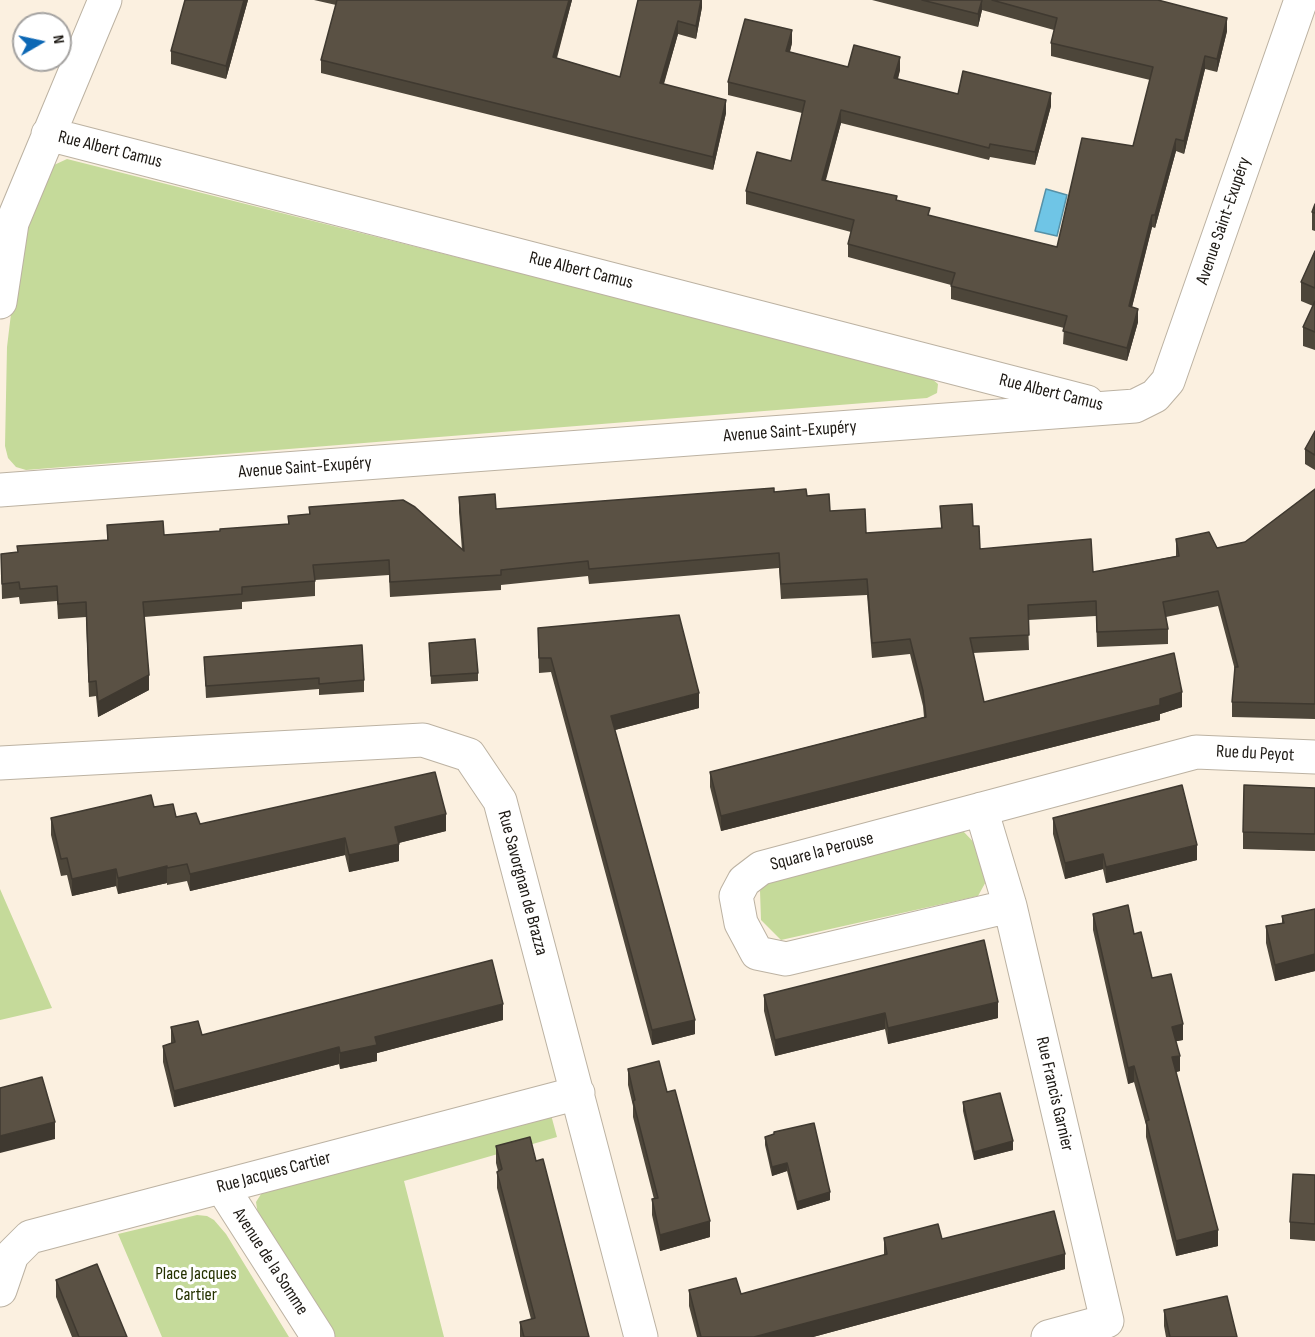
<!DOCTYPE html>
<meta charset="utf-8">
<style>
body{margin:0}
#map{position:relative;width:1315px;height:1337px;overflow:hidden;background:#fbf0e0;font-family:"Sofia Sans Condensed",sans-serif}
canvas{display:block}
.north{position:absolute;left:12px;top:12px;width:60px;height:60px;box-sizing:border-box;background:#fff;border:2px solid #a5a3a1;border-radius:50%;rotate:81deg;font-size:16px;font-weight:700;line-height:24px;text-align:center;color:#1d1914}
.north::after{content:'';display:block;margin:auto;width:21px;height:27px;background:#0d68b5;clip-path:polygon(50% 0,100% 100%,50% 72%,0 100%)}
</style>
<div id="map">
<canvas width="1315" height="1337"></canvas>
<div class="north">N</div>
</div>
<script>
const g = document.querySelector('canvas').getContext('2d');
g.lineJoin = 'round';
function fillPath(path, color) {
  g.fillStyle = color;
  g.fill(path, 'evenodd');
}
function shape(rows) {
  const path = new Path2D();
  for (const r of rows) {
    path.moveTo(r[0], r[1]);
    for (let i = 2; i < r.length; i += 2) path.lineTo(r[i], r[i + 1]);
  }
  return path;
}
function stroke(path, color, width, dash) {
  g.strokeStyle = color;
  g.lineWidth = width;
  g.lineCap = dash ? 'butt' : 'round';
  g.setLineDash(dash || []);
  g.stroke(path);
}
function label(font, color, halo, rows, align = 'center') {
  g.font = font + ' "Sofia Sans Condensed",sans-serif';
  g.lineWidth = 6;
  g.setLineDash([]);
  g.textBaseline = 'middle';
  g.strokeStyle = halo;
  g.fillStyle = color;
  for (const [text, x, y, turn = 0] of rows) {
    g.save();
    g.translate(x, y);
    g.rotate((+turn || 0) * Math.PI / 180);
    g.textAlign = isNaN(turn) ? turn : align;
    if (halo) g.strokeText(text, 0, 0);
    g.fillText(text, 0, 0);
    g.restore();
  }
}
fillPath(shape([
 [67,159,913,372,931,378,938,384,937,393,927,398,26,470,16,467,8,458,5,446,7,347,14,289,28,228,54,165],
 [963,831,982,851,989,876,978,896,781,940,761,920,760,891,771,872],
 [0,889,52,1008,0,1020],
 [550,1111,557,1137,404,1181,444,1337,334,1337,258,1215,256,1202,263,1191],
 [197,1215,207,1216,214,1220,226,1234,289,1337,162,1337,118,1234]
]), '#c5da9a');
const water = shape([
 [1046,189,1067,195,1057,236,1035,231,1046,189]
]);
fillPath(water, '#6fc5e6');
stroke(water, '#5691a7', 1.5);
const minor = shape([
 [48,134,1087,402],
 [0,302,12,223,105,0],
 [0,490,1135,406,1155,396,1168,381,1301,0],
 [0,763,423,740,469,755,500,801,641,1337],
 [981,809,1010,906,1107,1321,1048,1337],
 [1010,906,786,959,757,953,741,923,736,896,744,881,761,868,1196,752,1315,757],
 [222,1187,318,1337],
 [0,1290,12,1255,30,1237,578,1093]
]);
stroke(minor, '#bcb2a2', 35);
stroke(minor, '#fff', 33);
fillPath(shape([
 [185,0,248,0,226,79,171,64,171,51],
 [314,0,572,0,557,58,620,77,638,0,702,0,702,7,696,39,678,34,664,84,726,113,713,170,321,73,321,60,336,5],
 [872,0,1158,0,1227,31,1217,72,1205,69,1184,154,1176,151,1155,228,1152,227,1132,307,1138,322,1127,361,1063,344,1064,328,951,299,951,285,848,257,848,244,851,232,746,204,746,191,791,161,802,113,728,95,728,82,792,43,790,52,848,67,900,70,898,79,958,94,1051,106,1035,165,990,157,989,160,841,123,826,180,897,201,930,216,1057,247,1133,146,1150,80,1051,56,1051,43,1054,30,982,10,978,27],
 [1315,204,1315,231,1312,230,1312,212],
 [1315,251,1315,350,1303,346,1303,327,1313,306,1301,301,1301,282],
 [1315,431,1315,470,1305,464,1305,449],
 [1315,489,1315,719,1232,717,1232,702,1235,670,1218,606,1166,617,1168,629,1168,644,1097,647,1096,616,1028,620,1029,650,973,653,984,702,1182,707,1160,714,1160,720,721,831,710,787,710,772,924,717,923,706,910,654,872,658,867,595,781,599,779,568,589,584,588,576,501,585,501,590,390,597,389,575,315,580,315,596,242,602,242,609,144,617,149,690,98,717,96,696,89,697,86,617,58,619,57,601,20,604,19,597,2,599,1,554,17,552,107,540,107,525,164,535,220,531,288,524,288,516,309,514,309,507,462,550,459,512,459,497,496,509,774,492,807,496,830,511,866,533,941,528,940,506,973,526,980,549,1093,572,1176,556,1176,539,1217,548,1245,542],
 [538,628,699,708,615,730,695,1034,652,1045,551,672,539,673],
 [429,643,478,673,478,681,431,684],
 [204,657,364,680,364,692,319,695,319,689,206,698],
 [1315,788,1315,851,1243,849,1243,832],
 [154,807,176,817,200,824,446,831,398,843,399,861,349,872,345,855,190,891,187,881,167,885,167,883,118,894,116,886,72,896,67,875,61,876,51,835,51,818],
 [1053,818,1197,860,1106,883,1103,869,1065,879,1053,834],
 [1315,909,1315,971,1275,981,1266,943,1266,926,1282,923,1282,916],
 [1093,914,1134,934,1152,978,1183,1040,1176,1041,1180,1071,1176,1072,1218,1246,1176,1256,1146,1137,1146,1125,1134,1082,1128,1084,1093,930],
 [764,995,998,1018,888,1044,885,1029,775,1056,764,1011],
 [503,1020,377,1053,377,1061,340,1069,339,1064,174,1107,163,1062,163,1046,171,1043,171,1027,202,1035],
 [628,1069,667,1092,710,1237,660,1251,652,1215,652,1199,654,1199,633,1117,633,1106,628,1085],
 [963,1102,1013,1150,974,1160,963,1111],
 [765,1137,830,1200,797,1210,787,1171,772,1176,765,1145],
 [496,1146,536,1161,589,1337,520,1337,520,1322,531,1319,497,1188,497,1172,498,1171,496,1163],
 [1315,1175,1315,1241,1290,1239,1290,1222],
 [884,1238,942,1239,1065,1269,813,1337,697,1337,689,1306,689,1290,741,1294,884,1255],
 [56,1280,127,1337,72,1337,56,1297],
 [1164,1310,1237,1337,1166,1337,1164,1326]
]), '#4d463a');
fillPath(shape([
 [244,0,248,0,226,79,226,66],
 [569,0,572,0,553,70,553,57],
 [701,0,702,0,702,7,696,39,696,26],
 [982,0,982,10,978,27,978,14],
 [1227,18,1227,31,1217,72,1217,59],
 [678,21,678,34,660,96,660,83],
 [792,30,792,43,786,64,786,51],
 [1205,56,1205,69,1184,154,1184,141],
 [900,57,900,70,894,91,894,78],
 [1051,93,1051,106,1035,165,1035,152],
 [726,100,726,113,713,170,713,157],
 [841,110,841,123,822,192,822,180],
 [1176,139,1176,151,1155,228,1155,215],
 [1152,215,1152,227,1129,319,1129,306],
 [1138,309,1138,322,1127,361,1127,348],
 [149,675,149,690,98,717,98,702],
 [1182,692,1182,707,1160,714,1160,720,721,831,721,816],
 [699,693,699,708,611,731,611,716],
 [446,814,446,831,395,844,395,827],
 [345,838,345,855,190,891,190,874],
 [399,844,399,861,349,872,349,855],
 [1197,845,1197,860,1106,883,1106,867],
 [1103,854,1103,869,1065,879,1065,863],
 [167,866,167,883,118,894,118,878],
 [116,869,116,886,72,896,72,879],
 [1315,954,1315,971,1275,981,1275,965],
 [998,1002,998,1018,888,1044,888,1028],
 [503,1004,503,1020,377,1053,377,1061,340,1069,340,1053,375,1037],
 [885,1013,885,1029,775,1056,775,1040],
 [695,1020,695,1034,652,1045,652,1030],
 [1183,1024,1183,1040,1172,1042,1172,1027],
 [339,1047,339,1064,174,1107,174,1091],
 [1180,1056,1180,1071,1172,1073,1172,1057],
 [1134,1066,1134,1082,1128,1084,1128,1068],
 [55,1122,55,1139,0,1153,0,1136],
 [1013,1141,1013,1150,974,1160,974,1152],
 [787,1163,787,1171,772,1176,772,1167],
 [830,1192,830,1200,797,1210,797,1202],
 [710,1221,710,1237,660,1251,660,1235],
 [1218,1230,1218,1246,1176,1256,1176,1241],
 [1065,1254,1065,1269,813,1337,754,1337]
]), '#3f3930');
const building = shape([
 [185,0,244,0,226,66,171,51,185,0],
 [337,0,569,0,553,57,620,77,638,0,701,0,696,26,678,21,660,83,726,100,713,157,321,60,337,0],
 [922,0,982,0,978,14,922,0],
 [992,0,1158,0,1227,18,1217,59,1205,56,1184,141,1176,139,1155,215,1152,215,1129,306,1138,309,1127,348,1063,331,1067,316,951,286,955,273,848,244,854,220,746,191,757,152,791,161,805,101,728,82,745,19,792,30,786,51,848,67,854,45,900,57,894,78,958,94,963,71,1051,93,1035,152,990,144,989,148,841,110,822,180,897,196,896,200,930,208,928,215,1057,247,1082,138,1133,146,1153,67,1051,43,1057,18,992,0],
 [1315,204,1315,213,1312,212,1315,204],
 [1315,251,1315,288,1301,282,1315,251],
 [1315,301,1315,332,1303,327,1315,301],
 [1315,431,1315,455,1305,449,1315,431],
 [774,488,774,492,806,489,807,496,829,494,830,511,865,509,866,533,942,528,940,506,972,504,973,526,979,526,980,549,1091,539,1093,572,1179,556,1176,539,1209,532,1217,548,1245,542,1315,489,1315,704,1232,702,1235,667,1238,667,1218,591,1163,602,1168,629,1097,632,1096,601,1028,605,1029,635,970,638,984,702,1174,653,1182,692,1160,699,1160,705,721,816,710,772,926,717,923,691,910,639,872,643,867,579,781,584,779,553,589,569,588,561,501,570,501,575,390,582,389,560,313,565,315,581,242,587,242,594,143,602,149,675,98,702,96,681,89,682,86,602,58,604,57,586,20,589,19,582,2,584,1,554,18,552,17,546,108,540,107,525,163,521,164,535,220,531,220,529,289,524,288,516,310,514,309,507,403,500,415,507,464,551,459,497,495,494,496,509,774,488],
 [679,615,699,693,611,716,695,1020,652,1030,551,658,539,658,538,628,679,615],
 [475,639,478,673,431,676,429,643,475,639],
 [362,645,364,680,319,684,319,678,206,686,204,657,362,645],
 [435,772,446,814,395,827,399,844,349,855,345,838,190,874,187,864,167,868,167,866,118,878,116,869,72,879,67,858,61,859,51,818,151,795,154,807,173,804,176,817,196,813,200,824,435,772],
 [1182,785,1197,845,1106,867,1103,854,1065,863,1053,818,1182,785],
 [1244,785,1315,788,1315,834,1243,832,1244,785],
 [1128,905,1134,934,1141,932,1152,978,1171,974,1183,1024,1172,1027,1180,1056,1172,1057,1218,1230,1176,1241,1146,1121,1149,1120,1134,1066,1128,1068,1093,914,1128,905],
 [1315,909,1315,954,1275,965,1266,926,1284,923,1282,916,1315,909],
 [984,940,998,1002,888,1028,885,1013,775,1040,764,995,984,940],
 [492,960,503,1004,375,1037,377,1045,340,1053,339,1047,174,1091,163,1046,175,1042,171,1027,198,1021,202,1035,492,960],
 [659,1061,667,1092,675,1090,710,1221,660,1235,652,1199,658,1198,633,1101,635,1100,628,1069,659,1061],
 [42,1077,55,1122,0,1136,0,1088,42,1077],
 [1000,1093,1013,1141,974,1152,963,1102,1000,1093],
 [814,1123,830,1192,797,1202,787,1163,772,1167,765,1137,774,1134,774,1132,814,1123],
 [530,1137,536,1161,543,1159,589,1337,524,1337,520,1322,535,1318,497,1172,502,1169,496,1146,530,1137],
 [1293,1174,1315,1175,1315,1224,1290,1222,1293,1174],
 [1054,1211,1065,1254,754,1337,701,1337,689,1290,736,1278,741,1294,887,1254,884,1238,938,1224,942,1239,1054,1211],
 [97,1264,127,1337,79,1337,56,1280,97,1264],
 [1227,1296,1237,1337,1170,1337,1164,1310,1227,1296]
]);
fillPath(building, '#5a5144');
stroke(building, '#3f3930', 1.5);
label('18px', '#1d1914', '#fff', [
 ["Rue Albert Camus",110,150,14],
 ["Avenue Saint-Exupéry",1224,221,-71],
 ["Rue Albert Camus",581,271,14],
 ["Rue Albert Camus",1051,393,14],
 ["Avenue Saint-Exupéry",790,432,-4],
 ["Avenue Saint-Exupéry",305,468,-4],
 ["Rue du Peyot",1255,754,3],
 ["Square la Perouse",822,852,-15],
 ["Rue Savorgnan de Brazza",522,883,75],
 ["Rue Francis Garnier",1054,1094,77],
 ["Rue Jacques Cartier",274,1173,-15],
 ["Avenue de la Somme",270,1262,57]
]);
label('18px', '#253200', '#fff', [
 ["Place Jacques",196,1274],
 ["Cartier",196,1295]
]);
</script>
